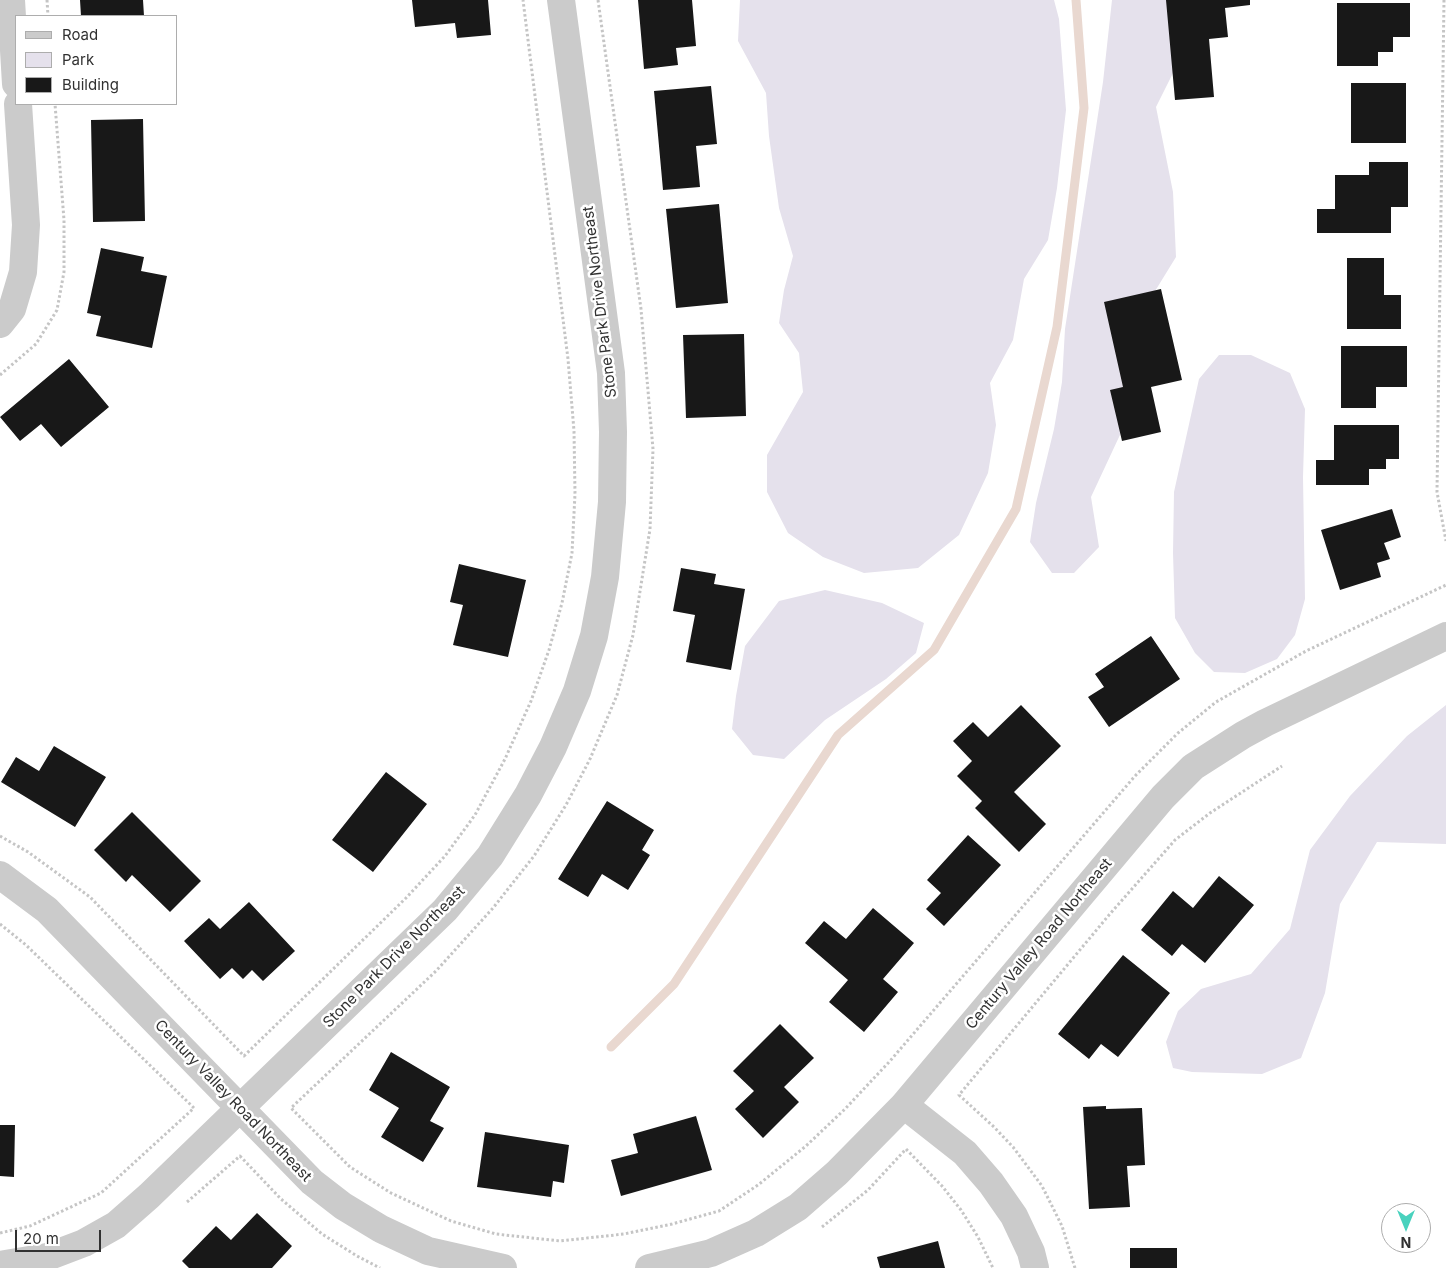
<!DOCTYPE html>
<style>
body{margin:0}
#map{position:relative;width:1446px;height:1268px;overflow:hidden;background:#fff;font-family:Inter,sans-serif}
canvas{display:block}
.legend{position:absolute;left:15px;top:15px;width:162px;height:90px;box-sizing:border-box;background:#fff;border:1px solid #adadad;margin:0;padding:6px 9px;list-style:none;font-size:15px;color:#313131}
.legend li{display:flex;align-items:center;gap:10px;height:25px}
.legend b{width:25px;border:1px solid #adadad}
.north{position:absolute;left:1381px;top:1203px;width:50px;height:50px;box-sizing:border-box;background:#fff;border:1px solid #adadad;border-radius:50%;rotate:180deg;font-size:14px;font-weight:700;line-height:20px;text-align:center;color:#313131}
.north::after{content:'';display:block;margin:auto;width:18px;height:22px;background:#49d2be;clip-path:polygon(50% 0,100% 100%,50% 72%,0 100%)}
.scale{position:absolute;left:15px;top:1230px;width:86px;height:22px;box-sizing:border-box;border:2px solid #313131;border-top:0;padding-left:6px;font-size:15px;line-height:18px;white-space:nowrap;color:#313131;-webkit-text-stroke:4px #fff;paint-order:stroke}
</style>
<div id="map">
<canvas width="1446" height="1268"></canvas>
<ul class="legend">
<li><b style="height:6px;background:#cbcbcb"></b>Road</li>
<li><b style="height:14px;background:#e5e1ec"></b>Park</li>
<li><b style="height:14px;background:#181818"></b>Building</li>
</ul>
<div class="north">N</div>
<div class="scale">20 m</div>
</div>
<script>
const g = document.querySelector('canvas').getContext('2d');
g.lineJoin = 'round';
function fillPath(path, color) {
  g.fillStyle = color;
  g.fill(path, 'evenodd');
}
function shape(rows) {
  const path = new Path2D();
  for (const r of rows) {
    path.moveTo(r[0], r[1]);
    for (let i = 2; i < r.length; i += 2) path.lineTo(r[i], r[i + 1]);
  }
  return path;
}
function stroke(path, color, width, dash) {
  g.strokeStyle = color;
  g.lineWidth = width;
  g.lineCap = dash ? 'butt' : 'round';
  g.setLineDash(dash || []);
  g.stroke(path);
}
function label(font, color, halo, rows, align = 'center') {
  g.font = font + ' Inter,sans-serif';
  g.lineWidth = 5;
  g.setLineDash([]);
  g.textBaseline = 'middle';
  g.strokeStyle = halo;
  g.fillStyle = color;
  for (const [text, x, y, turn = 0] of rows) {
    g.save();
    g.translate(x, y);
    g.rotate((+turn || 0) * Math.PI / 180);
    g.textAlign = isNaN(turn) ? turn : align;
    if (halo) g.strokeText(text, 0, 0);
    g.fillText(text, 0, 0);
    g.restore();
  }
}
fillPath(shape([
 [740,0,1054,0,1059,19,1066,110,1057,188,1048,240,1024,279,1013,340,990,383,996,425,988,473,959,535,918,568,864,573,823,557,788,533,767,492,767,455,803,392,799,353,779,323,784,290,793,256,779,208,769,136,766,93,738,41],
 [1112,0,1177,0,1174,71,1156,107,1173,192,1176,257,1144,309,1126,422,1091,497,1099,547,1074,573,1052,573,1030,542,1036,503,1054,429,1062,382,1065,329,1103,82],
 [1219,355,1251,355,1290,373,1305,409,1303,477,1305,599,1295,635,1277,659,1245,673,1214,672,1195,653,1175,618,1173,553,1174,492,1199,379],
 [825,590,882,603,924,623,916,653,886,679,825,720,784,759,753,755,732,729,736,696,745,646,779,601],
 [1446,705,1446,844,1377,842,1340,904,1325,993,1301,1058,1262,1074,1192,1072,1173,1068,1166,1042,1178,1011,1201,989,1251,974,1290,929,1310,850,1350,796,1407,736]
]), '#e5e1ec');
stroke(shape([
 [611,1047,674,984,838,735,934,650,1016,509,1057,327,1084,108,1076,0]
]), '#e9d8d0', 9);
fillPath(shape([
 [80,0,143,0,144,16,81,16],
 [412,0,488,0,491,35,457,38,455,23,415,27],
 [638,0,692,0,696,46,676,48,678,65,644,69],
 [1166,0,1250,0,1250,5,1225,8,1228,37,1209,39,1214,97,1175,100],
 [1337,3,1410,3,1410,37,1393,37,1393,52,1378,52,1378,66,1337,66],
 [1351,83,1406,83,1406,143,1351,143],
 [711,86,717,144,696,146,700,187,663,190,654,91],
 [143,119,145,221,93,222,91,120],
 [1369,162,1408,162,1408,207,1391,207,1391,233,1317,233,1317,209,1335,209,1335,175,1369,175],
 [719,204,728,303,676,308,666,209],
 [101,248,144,257,141,271,167,276,152,348,96,336,101,316,87,313],
 [1347,258,1384,258,1384,295,1401,295,1401,329,1347,329],
 [1161,289,1182,380,1151,387,1161,432,1122,441,1110,390,1123,387,1104,302],
 [744,334,746,416,686,418,683,335],
 [1341,346,1407,346,1407,387,1376,387,1376,408,1341,408],
 [69,359,109,407,61,447,41,424,20,441,0,417],
 [1334,425,1399,425,1399,459,1386,459,1386,469,1369,469,1369,485,1316,485,1316,460,1334,460],
 [1392,509,1401,537,1384,543,1390,559,1377,563,1381,577,1340,590,1321,530],
 [459,564,526,580,508,657,453,645,463,605,450,602],
 [681,568,716,574,714,584,745,589,731,670,686,662,695,615,673,611],
 [1151,636,1180,679,1109,727,1088,697,1104,687,1095,674],
 [1021,705,1061,746,1014,792,1046,824,1019,852,975,808,982,801,957,776,972,761,953,741,973,722,988,737],
 [54,746,106,777,75,827,1,782,16,757,39,771],
 [386,772,427,804,373,872,332,840],
 [607,801,654,830,642,850,650,855,628,890,602,874,588,897,558,879],
 [132,812,201,881,170,912,132,875,126,882,94,850],
 [968,835,1001,865,944,926,926,909,941,893,927,880],
 [1219,876,1254,905,1205,963,1182,944,1172,956,1141,930,1173,891,1193,908],
 [249,902,295,951,263,981,252,970,243,979,232,968,220,979,184,941,209,918,220,929],
 [873,908,914,943,883,979,898,992,864,1032,829,1002,848,980,805,943,824,921,846,939],
 [1123,955,1170,993,1118,1057,1101,1044,1089,1059,1058,1034],
 [780,1024,814,1058,784,1087,799,1102,763,1138,735,1109,754,1091,733,1071],
 [391,1052,450,1087,430,1121,444,1128,423,1162,381,1137,399,1108,369,1090],
 [1106,1106,1106,1109,1142,1108,1145,1165,1127,1166,1130,1207,1089,1209,1083,1107],
 [696,1116,712,1170,621,1196,611,1160,638,1153,633,1134],
 [0,1125,15,1125,14,1177,0,1176],
 [485,1132,569,1145,564,1183,553,1181,551,1197,477,1187],
 [257,1213,292,1246,272,1268,189,1268,182,1261,216,1226,231,1240],
 [938,1241,945,1268,880,1268,877,1257],
 [1130,1248,1177,1248,1177,1268,1130,1268]
]), '#181818');
stroke(shape([
 [47,0,48,16],
 [598,0,641,309,653,449,650,529,633,635,617,695,590,759,566,805,534,856,493,908,436,971,291,1108,350,1167,391,1193,451,1221,496,1234,560,1241,624,1234,672,1224,719,1211,758,1185,806,1146,845,1109,890,1061,1135,776,1178,733,1216,702,1306,651,1446,585],
 [1444,0,1437,492,1446,541],
 [0,375,36,344,57,310,64,272,64,220,55,104],
 [0,836,28,852,90,897,244,1056,406,898,445,856,475,815,505,759,531,701,549,650,562,603,572,553,575,494,574,431,568,359,523,0],
 [0,924,26,945,194,1108,101,1193,30,1226,0,1233],
 [187,1202,240,1156,281,1199,322,1234,357,1256,380,1268],
 [822,1227,868,1190,906,1149,942,1186,961,1210,978,1237,993,1268],
 [1075,1268,1062,1226,1042,1186,1013,1147,994,1127,959,1095,1109,915,1175,840,1210,813,1282,766]
]), '#c5c5c5', 3, [2.5, 2.5]);
stroke(shape([
 [11,0,16,84],
 [0,324,12,309,23,272,26,225,18,104],
 [0,875,47,910,312,1182,343,1206,381,1229,428,1251,503,1268],
 [904,1105,965,1153,991,1183,1014,1216,1031,1252,1035,1268],
 [0,1265,47,1257,84,1243,116,1225,149,1196,445,910,490,856,528,795,553,747,577,691,594,636,605,577,612,502,613,432,611,373,561,0],
 [649,1268,711,1253,756,1233,798,1207,837,1173,904,1105,1163,797,1193,767,1243,735,1265,723,1446,636]
]), '#cbcbcb', 28);
label('15px', '#313131', '#fff', [
 ["Stone Park Drive Northeast",600,302,-97],
 ["Century Valley Road Northeast",1039,944,-50],
 ["Stone Park Drive Northeast",394,957,-45],
 ["Century Valley Road Northeast",233,1101,46]
]);
</script>
